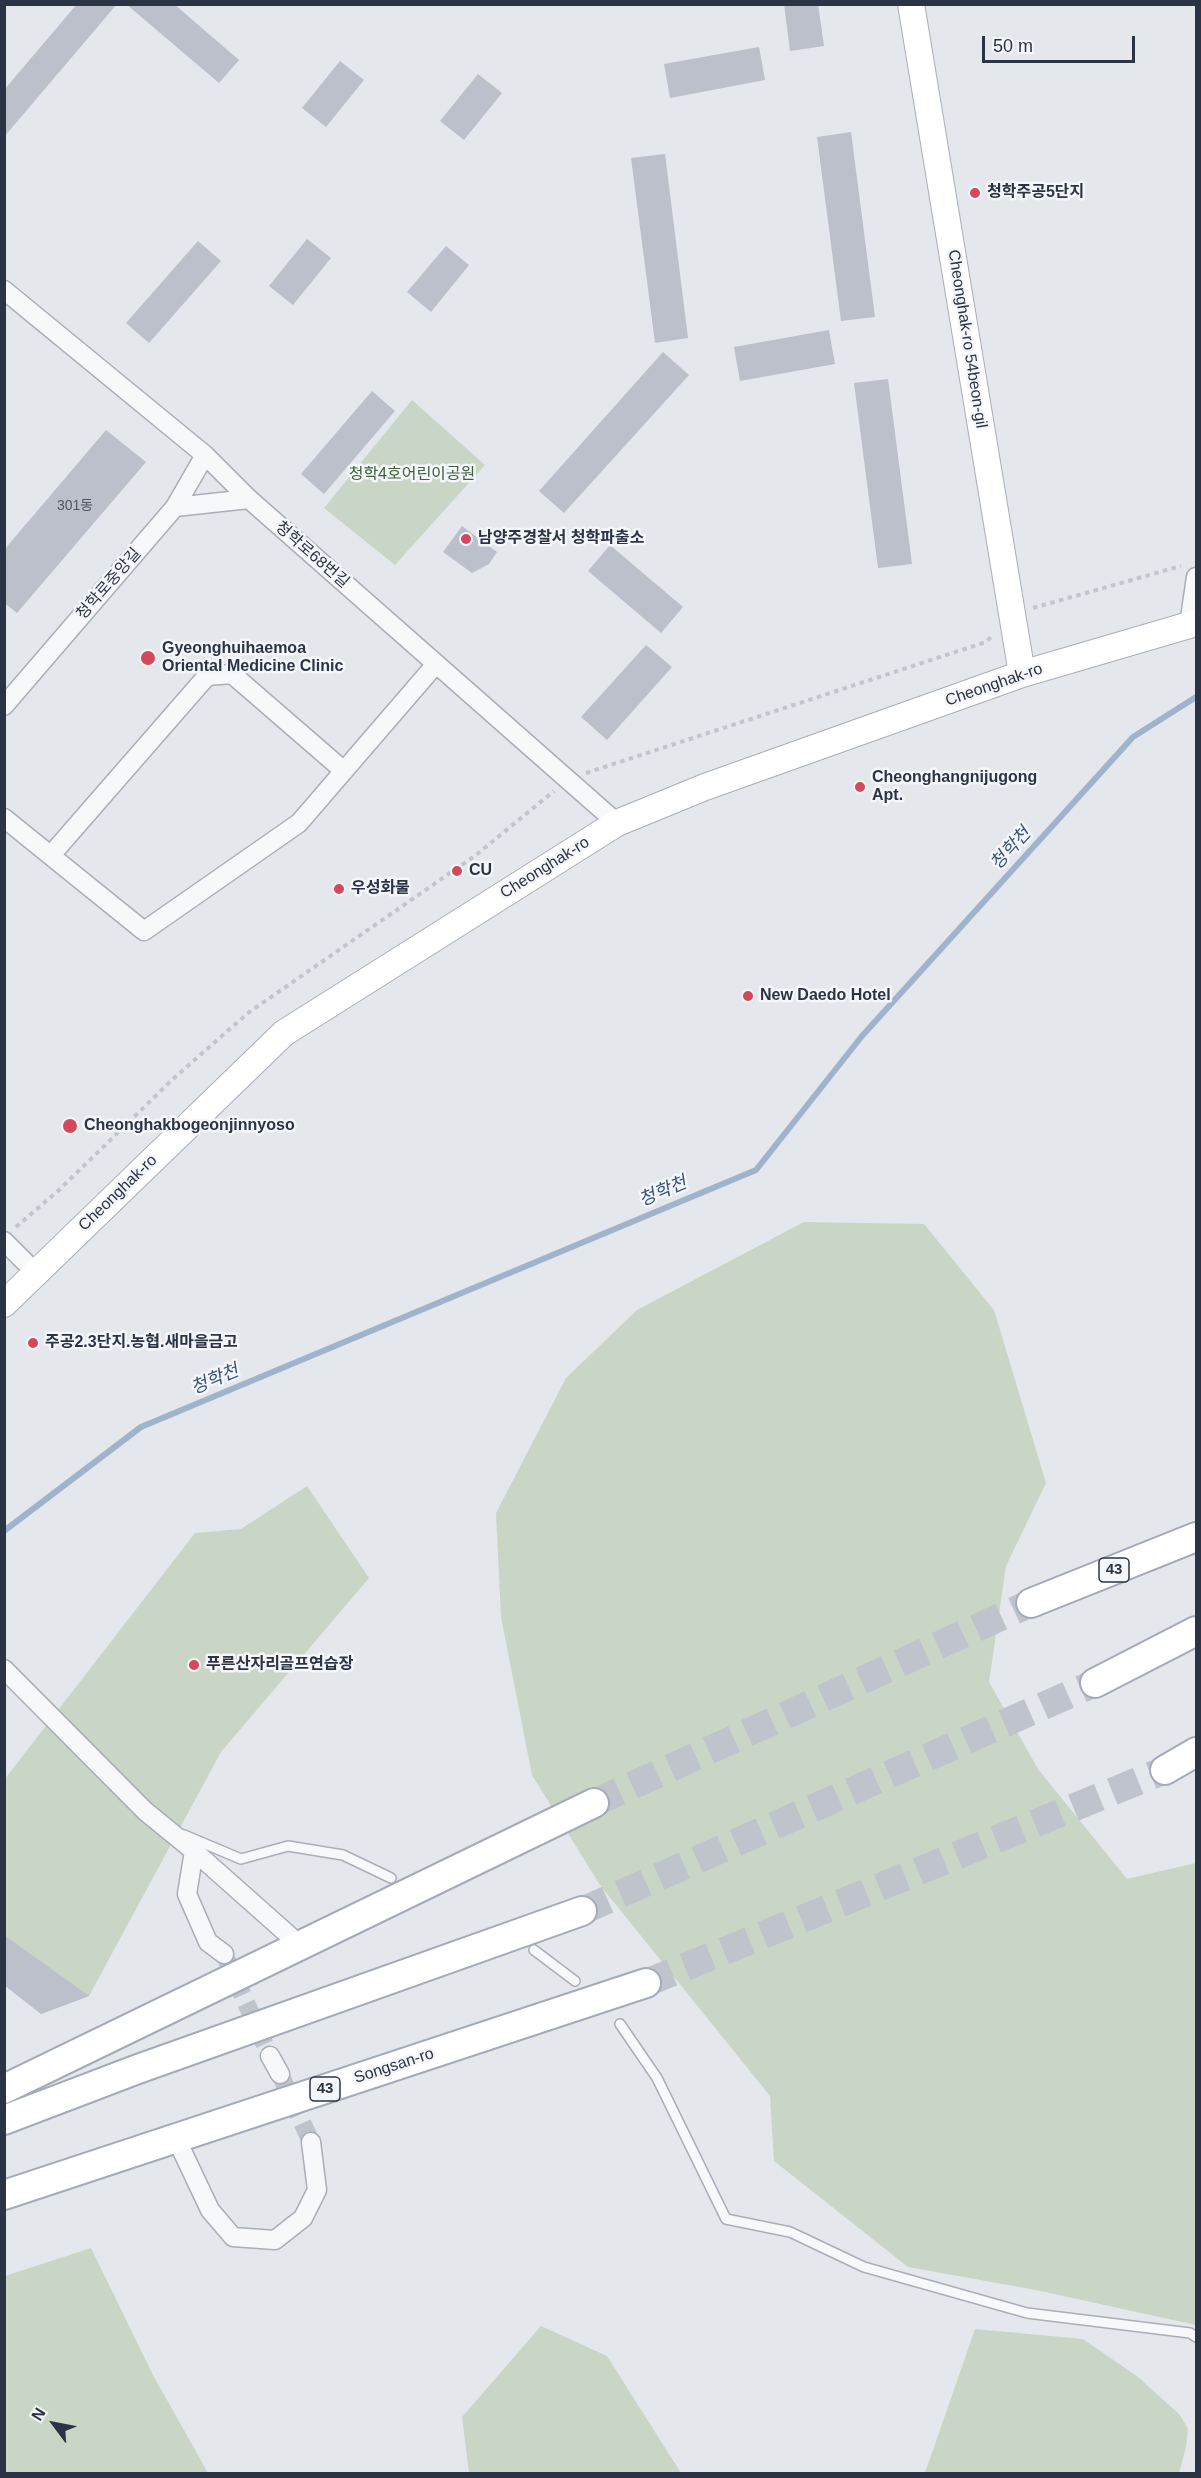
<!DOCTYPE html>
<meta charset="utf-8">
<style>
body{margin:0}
#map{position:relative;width:1201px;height:2478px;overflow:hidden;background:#e4e7ec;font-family:Arial,sans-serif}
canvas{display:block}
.frame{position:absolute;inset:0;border:6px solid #2b3445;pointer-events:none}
.north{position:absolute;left:24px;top:2394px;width:60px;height:60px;-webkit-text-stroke:4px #f4f6f9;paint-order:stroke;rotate:302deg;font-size:16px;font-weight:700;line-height:24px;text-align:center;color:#2b3445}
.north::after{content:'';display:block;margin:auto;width:21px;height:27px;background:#2b3445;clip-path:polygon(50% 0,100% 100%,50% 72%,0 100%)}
.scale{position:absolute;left:982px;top:36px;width:153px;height:27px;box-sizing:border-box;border:3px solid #2b3445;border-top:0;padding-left:8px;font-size:18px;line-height:21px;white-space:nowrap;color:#2b3445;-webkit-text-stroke:4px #f4f6f9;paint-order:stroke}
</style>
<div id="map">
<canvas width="1201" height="2478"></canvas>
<div class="frame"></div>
<div class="north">N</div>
<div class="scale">50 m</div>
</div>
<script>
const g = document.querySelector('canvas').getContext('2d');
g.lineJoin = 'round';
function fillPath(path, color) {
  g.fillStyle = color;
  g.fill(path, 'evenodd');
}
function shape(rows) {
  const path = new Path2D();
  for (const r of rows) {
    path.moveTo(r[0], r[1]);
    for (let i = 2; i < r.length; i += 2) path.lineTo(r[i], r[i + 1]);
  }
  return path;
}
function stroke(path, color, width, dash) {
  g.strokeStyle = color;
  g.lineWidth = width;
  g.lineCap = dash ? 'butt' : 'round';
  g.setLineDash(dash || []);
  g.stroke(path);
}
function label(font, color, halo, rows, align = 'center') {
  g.font = font + ' Arial,"Noto Sans KR",sans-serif';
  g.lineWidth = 5;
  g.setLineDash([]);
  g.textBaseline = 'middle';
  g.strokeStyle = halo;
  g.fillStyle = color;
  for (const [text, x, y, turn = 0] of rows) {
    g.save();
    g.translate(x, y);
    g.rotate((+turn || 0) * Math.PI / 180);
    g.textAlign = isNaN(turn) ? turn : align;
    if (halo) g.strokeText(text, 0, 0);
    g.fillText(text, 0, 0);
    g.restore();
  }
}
fillPath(shape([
 [412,400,485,465,395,565,324,508],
 [804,1222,924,1224,994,1310,1046,1483,1006,1566,989,1682,1038,1769,1127,1879,1196,1863,1196,2325,1036,2290,908,2267,774,2161,770,2096,600,1885,532,1775,501,1617,496,1513,566,1378,637,1310],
 [307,1486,369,1578,221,1752,89,1996,41,2014,5,1985,4,1780,195,1533,241,1529],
 [91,2248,153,2375,208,2473,5,2473,5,2276],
 [541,2326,607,2356,681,2473,469,2473,462,2417],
 [975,2329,1083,2339,1138,2377,1180,2415,1188,2429,1186,2447,1179,2473,925,2473]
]), '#c9d6c5');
stroke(shape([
 [4,1531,141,1427,756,1170,862,1036,1133,737,1196,697]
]), '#9fb4cc', 6);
fillPath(shape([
 [77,4,117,4,4,137,4,90],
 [126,4,174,4,239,60,219,83],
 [784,4,818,4,824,46,790,51],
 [759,47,765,80,670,98,664,64],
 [340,61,364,80,326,127,302,108],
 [478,74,502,93,464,140,440,121],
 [851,132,875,317,841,321,817,137],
 [665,154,688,338,655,343,631,158],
 [307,239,331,258,293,305,269,286],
 [198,241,221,261,149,343,126,323],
 [446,246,469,265,431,312,407,292],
 [829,330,835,364,740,381,734,347],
 [663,352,689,375,564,513,539,491],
 [888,379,912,564,878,568,854,383],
 [372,391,395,411,324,494,301,474],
 [106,430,146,462,17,613,4,603,4,550],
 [462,526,497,552,489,564,472,573,443,552],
 [610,545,683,607,661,633,588,571],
 [646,645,672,667,607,740,581,717],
 [4,1935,89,1996,41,2014,4,1985]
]), '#bbc0ca');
stroke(shape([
 [224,1954,270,2056],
 [280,2074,311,2142]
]), '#bfc3cb', 18, [18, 9]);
stroke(shape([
 [594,1803,1031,1603],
 [582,1911,1095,1683],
 [646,1983,1165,1770]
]), '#bfc3cb', 28, [28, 14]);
const lane = shape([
 [184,1835,241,1859,288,1846,343,1855,391,1878],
 [534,1950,575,1981],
 [620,2024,657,2078,726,2219,790,2232,864,2267,1027,2313,1190,2333,1196,2337]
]);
const street = shape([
 [4,290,205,455,249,499,617,823],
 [175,507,249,499],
 [1189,625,1196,577],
 [4,706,175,507,205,455],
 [4,818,144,931,299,823,436,664],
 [51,855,207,676,232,674,344,771],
 [4,1241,36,1273],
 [4,1669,145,1811,194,1851,301,1946],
 [194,1851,187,1894,208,1942,224,1954],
 [270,2056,280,2074],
 [176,2138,210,2210,233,2237,275,2240,303,2218,317,2190,311,2142]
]);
const secondary = shape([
 [911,4,1022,674],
 [4,1304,284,1033,617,823,705,787,1022,674,1196,623]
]);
const primary = shape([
 [1031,1603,1196,1537],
 [1095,1683,1196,1631],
 [1165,1770,1196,1752],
 [4,2089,594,1803],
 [4,2120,138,2069,582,1911],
 [4,2195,646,1983]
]);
stroke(lane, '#a9aeb7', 12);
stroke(street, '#a9aeb7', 21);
stroke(secondary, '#a9aeb7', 28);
stroke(primary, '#a3abb8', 32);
stroke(shape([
 [1033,608,1181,566],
 [586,773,986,642,993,635],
 [16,1227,59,1190,174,1078,248,1013,476,855,554,791]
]), '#c2c5cb', 4, [4.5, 4.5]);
stroke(lane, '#f7f8fa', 9);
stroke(street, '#f7f8fa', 18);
stroke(secondary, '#fff', 26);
stroke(primary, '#fff', 28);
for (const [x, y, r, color] of [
 [975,193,6,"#d1495b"],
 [466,539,6,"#d1495b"],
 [148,658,8,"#d1495b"],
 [860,787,6,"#d1495b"],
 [457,871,6,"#d1495b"],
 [339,889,6,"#d1495b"],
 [748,996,6,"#d1495b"],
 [70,1126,8,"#d1495b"],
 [33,1343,6,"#d1495b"],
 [194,1665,6,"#d1495b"]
]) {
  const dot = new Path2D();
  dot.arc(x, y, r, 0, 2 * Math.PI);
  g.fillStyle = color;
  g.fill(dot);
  stroke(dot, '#f4f6f9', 2);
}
label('14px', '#4f5766', null, [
 ["301동",75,506]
]);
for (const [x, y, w] of [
 [1114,1570,30],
 [325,2089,30]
]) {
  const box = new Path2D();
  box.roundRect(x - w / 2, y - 12, w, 24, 4.5);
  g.fillStyle = '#f4f6f9';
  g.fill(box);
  stroke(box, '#2b3445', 1.5);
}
label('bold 15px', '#2b3445', null, [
 ["43",1114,1570],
 ["43",325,2089]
]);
label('bold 16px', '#2b3445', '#f4f6f9', [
 ["청학주공5단지",987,193],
 ["남양주경찰서 청학파출소",478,539],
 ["Gyeonghuihaemoa",162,649],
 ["Oriental Medicine Clinic",162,667],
 ["Cheonghangnijugong",872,778],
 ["Apt.",872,796],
 ["CU",469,871],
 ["우성화물",351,889],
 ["New Daedo Hotel",760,996],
 ["Cheonghakbogeonjinnyoso",84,1126],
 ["주공2.3단지.농협.새마을금고",45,1343],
 ["푸른산자리골프연습장",206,1665]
], 'left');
label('16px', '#2b3445', '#f4f6f9', [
 ["Cheonghak-ro 54beon-gil",967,339,81],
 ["청학로68번길",312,555,41],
 ["청학로중앙길",109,584,-49],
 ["Cheonghak-ro",994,685,-19],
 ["Cheonghak-ro",545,868,-32],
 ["Cheonghak-ro",118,1193,-44],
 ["Songsan-ro",394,2066,-18]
]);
label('16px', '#3f6138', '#f4f6f9', [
 ["청학4호어린이공원",412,475]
]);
label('italic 18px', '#34527a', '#f4f6f9', [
 ["청학천",1011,849,-48],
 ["청학천",663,1192,-23],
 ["청학천",215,1380,-23]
]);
</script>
